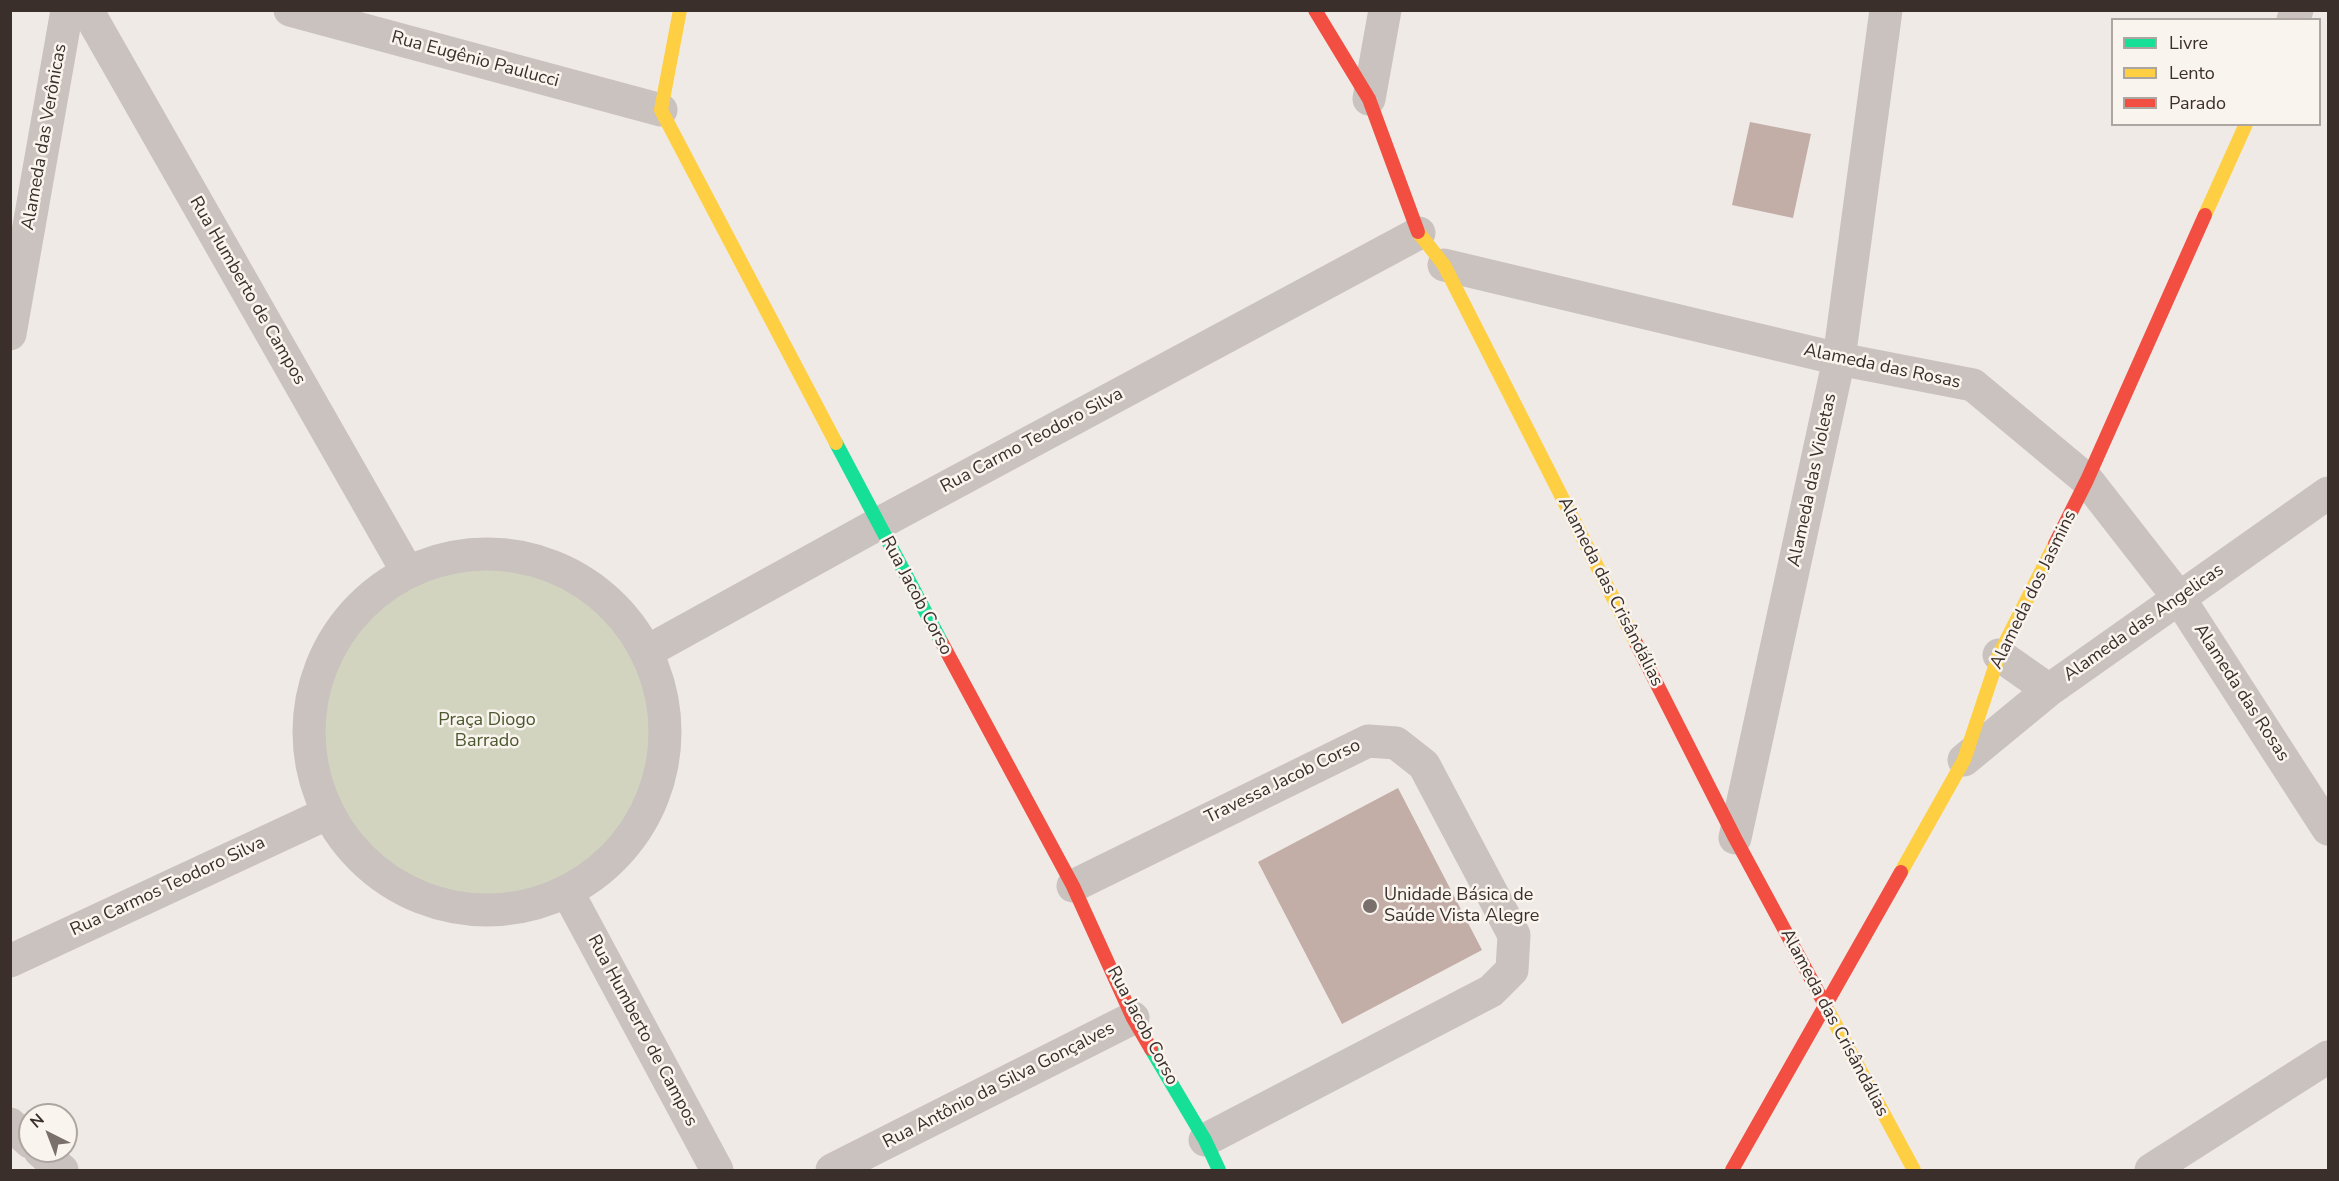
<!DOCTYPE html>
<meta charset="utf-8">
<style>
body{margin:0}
#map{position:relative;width:2339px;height:1181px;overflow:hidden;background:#efeae5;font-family:"Nunito Sans",sans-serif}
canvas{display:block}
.frame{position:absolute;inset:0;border:12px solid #3a2f2b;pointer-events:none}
.legend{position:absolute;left:2111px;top:18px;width:210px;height:108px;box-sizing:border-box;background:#faf4ee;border:2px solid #ada5a0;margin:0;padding:8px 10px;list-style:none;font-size:18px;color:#3a2f2b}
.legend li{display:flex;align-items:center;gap:12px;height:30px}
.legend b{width:30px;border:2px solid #ada5a0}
.north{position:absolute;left:18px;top:1103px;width:60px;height:60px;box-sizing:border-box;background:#faf4ee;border:2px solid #ada5a0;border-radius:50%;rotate:318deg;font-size:16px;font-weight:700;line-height:24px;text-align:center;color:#3a2f2b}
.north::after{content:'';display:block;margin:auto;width:21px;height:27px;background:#79706c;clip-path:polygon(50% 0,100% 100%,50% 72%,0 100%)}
</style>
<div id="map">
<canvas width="2339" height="1181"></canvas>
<div class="frame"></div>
<ul class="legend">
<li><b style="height:8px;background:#16e098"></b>Livre</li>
<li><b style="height:8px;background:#ffcf43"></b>Lento</li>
<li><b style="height:8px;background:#f24e42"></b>Parado</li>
</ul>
<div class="north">N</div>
</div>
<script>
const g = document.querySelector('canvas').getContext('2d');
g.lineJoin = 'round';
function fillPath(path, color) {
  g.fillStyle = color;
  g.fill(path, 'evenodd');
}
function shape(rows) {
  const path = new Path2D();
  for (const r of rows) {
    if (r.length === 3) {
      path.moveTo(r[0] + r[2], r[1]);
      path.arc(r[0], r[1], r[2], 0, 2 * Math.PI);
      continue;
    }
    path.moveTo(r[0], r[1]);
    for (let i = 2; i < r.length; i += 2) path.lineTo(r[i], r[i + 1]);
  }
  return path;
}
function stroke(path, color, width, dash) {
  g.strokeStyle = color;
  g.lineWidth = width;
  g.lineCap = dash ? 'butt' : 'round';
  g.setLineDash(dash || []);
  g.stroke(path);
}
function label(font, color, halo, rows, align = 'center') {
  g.font = font + ' "Nunito Sans",sans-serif';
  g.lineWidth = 5;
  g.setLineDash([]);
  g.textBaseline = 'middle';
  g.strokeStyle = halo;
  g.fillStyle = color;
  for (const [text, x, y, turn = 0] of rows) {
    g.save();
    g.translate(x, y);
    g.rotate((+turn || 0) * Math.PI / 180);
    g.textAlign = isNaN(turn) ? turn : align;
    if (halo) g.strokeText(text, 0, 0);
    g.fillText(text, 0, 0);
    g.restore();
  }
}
fillPath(shape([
 [486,731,170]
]), '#d2d4c0');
fillPath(shape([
 [1750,122,1811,134,1793,218,1732,205],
 [1398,788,1482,950,1342,1024,1258,862]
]), '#c2ada7');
stroke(shape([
 [87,10,407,571],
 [290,10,661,110],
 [2293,20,2297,10],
 [1369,99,1385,10],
 [1444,265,1839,359,1973,385,2087,480,2179,598,2328,829],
 [10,334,67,10],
 [487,732,178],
 [648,651,878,524,1419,233],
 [1999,655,2049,690],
 [1964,760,2049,690,2328,493],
 [1735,838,1839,359,1886,10],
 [1073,886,1368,741,1396,743,1424,765,1514,935,1512,970,1491,991,1205,1140],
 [567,891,717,1170],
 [10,961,326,814],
 [10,1124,30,1142],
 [40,1151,62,1170],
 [832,1170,1133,1018],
 [2151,1170,2328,1057]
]), '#c9c2be', 33);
stroke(shape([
 [836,443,942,643],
 [1151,1049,1205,1140,1219,1170]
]), '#16e098', 14);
stroke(shape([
 [680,10,661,110,836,443],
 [2205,215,2246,124],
 [1418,232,1444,265,1636,643],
 [1901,872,1964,760,1999,655,2055,544],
 [1824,1003,1914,1170]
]), '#ffcf43', 14);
stroke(shape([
 [1315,10,1369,99,1418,232],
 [2055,544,2087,480,2205,215],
 [942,643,1073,886,1133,1018,1151,1049],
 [1636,643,1735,838,1824,1003],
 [1732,1170,1901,872]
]), '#f24e42', 14);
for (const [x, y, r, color] of [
 [1370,906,8,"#79706c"]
]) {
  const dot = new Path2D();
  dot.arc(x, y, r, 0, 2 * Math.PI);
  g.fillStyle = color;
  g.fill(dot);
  stroke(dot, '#faf4ee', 2);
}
label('18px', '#3a2f2b', '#faf4ee', [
 ["Rua Eugênio Paulucci",475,60,15],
 ["Alameda das Verônicas",45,137,-80],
 ["Rua Humberto de Campos",247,291,60],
 ["Alameda das Rosas",1882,367,12],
 ["Rua Carmo Teodoro Silva",1032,441,-28],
 ["Alameda das Violetas",1813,480,-78],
 ["Alameda dos Jasmins",2034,590,-64],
 ["Alameda das Crisândálias",1610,592,63],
 ["Rua Jacob Corso",916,596,62],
 ["Alameda das Angelicas",2144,623,-35],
 ["Alameda das Rosas",2241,693,57],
 ["Travessa Jacob Corso",1283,782,-26],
 ["Rua Carmos Teodoro Silva",168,887,-25],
 ["Alameda das Crisândálias",1834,1023,62],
 ["Rua Jacob Corso",1142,1026,62],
 ["Rua Humberto de Campos",642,1031,62],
 ["Rua Antônio da Silva Gonçalves",999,1086,-27]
]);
label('18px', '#4c582f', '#faf4ee', [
 ["Praça Diogo",487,721],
 ["Barrado",487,742]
]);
label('18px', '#3a2f2b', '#faf4ee', [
 ["Unidade Básica de",1384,896],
 ["Saúde Vista Alegre",1384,917]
], 'left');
</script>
